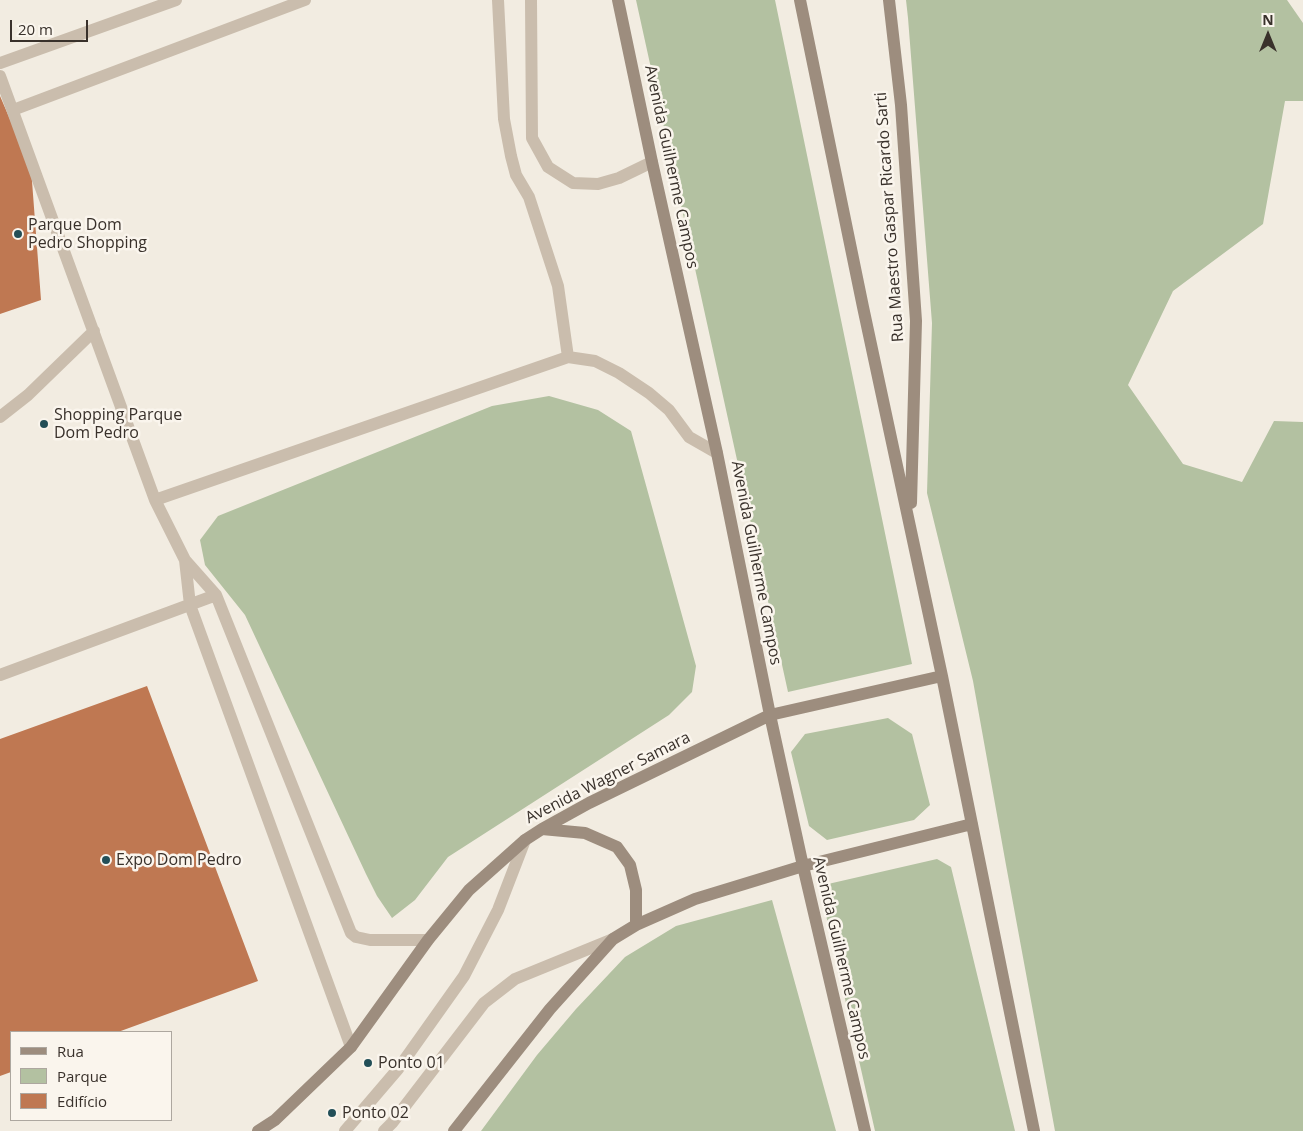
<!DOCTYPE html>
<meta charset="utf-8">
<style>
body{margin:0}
#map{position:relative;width:1303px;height:1131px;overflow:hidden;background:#f2ece1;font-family:"Open Sans",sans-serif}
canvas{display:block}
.legend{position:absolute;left:10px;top:1031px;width:162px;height:90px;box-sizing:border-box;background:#faf5ed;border:1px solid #ada79f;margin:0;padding:6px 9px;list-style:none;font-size:15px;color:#39312b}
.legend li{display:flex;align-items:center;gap:10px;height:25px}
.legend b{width:25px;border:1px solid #ada79f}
.north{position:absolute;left:1243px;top:10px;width:50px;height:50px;-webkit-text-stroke:4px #faf5ed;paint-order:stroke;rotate:0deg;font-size:14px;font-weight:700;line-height:20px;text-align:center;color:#39312b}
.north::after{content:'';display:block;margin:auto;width:18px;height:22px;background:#39312b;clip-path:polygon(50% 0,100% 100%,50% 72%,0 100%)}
.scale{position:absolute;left:10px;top:20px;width:78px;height:22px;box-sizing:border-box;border:2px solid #39312b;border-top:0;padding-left:6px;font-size:15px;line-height:18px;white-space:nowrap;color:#39312b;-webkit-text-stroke:4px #faf5ed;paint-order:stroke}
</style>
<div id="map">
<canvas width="1303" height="1131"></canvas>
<ul class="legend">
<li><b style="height:6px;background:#9d8d7e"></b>Rua</li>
<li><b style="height:14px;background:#b3c1a1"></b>Parque</li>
<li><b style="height:14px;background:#bf7852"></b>Edifício</li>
</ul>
<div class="north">N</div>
<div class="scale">20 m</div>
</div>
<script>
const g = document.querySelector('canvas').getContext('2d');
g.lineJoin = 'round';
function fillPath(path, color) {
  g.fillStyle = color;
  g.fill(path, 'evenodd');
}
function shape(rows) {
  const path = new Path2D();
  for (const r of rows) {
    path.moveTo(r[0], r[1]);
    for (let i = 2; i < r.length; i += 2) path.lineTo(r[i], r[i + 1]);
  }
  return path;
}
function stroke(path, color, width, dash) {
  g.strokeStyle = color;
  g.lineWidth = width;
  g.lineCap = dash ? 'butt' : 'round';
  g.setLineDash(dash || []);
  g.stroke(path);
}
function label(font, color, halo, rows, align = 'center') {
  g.font = font + ' "Open Sans",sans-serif';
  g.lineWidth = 5;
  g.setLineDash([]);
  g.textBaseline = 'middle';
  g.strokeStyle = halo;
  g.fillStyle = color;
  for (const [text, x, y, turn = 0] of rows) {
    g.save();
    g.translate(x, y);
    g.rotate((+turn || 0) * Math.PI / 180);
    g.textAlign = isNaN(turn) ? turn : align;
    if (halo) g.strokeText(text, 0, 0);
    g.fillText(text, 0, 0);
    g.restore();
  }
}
fillPath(shape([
 [636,0,775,0,912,664,788,692],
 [906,0,1287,0,1303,23,1303,101,1285,101,1263,224,1173,291,1128,385,1183,464,1242,482,1274,421,1303,422,1303,1131,1055,1131,1006,865,973,681,927,493,932,323,908,18],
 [549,396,598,410,631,431,696,666,692,692,669,715,448,857,415,900,392,918,377,896,366,874,245,615,205,565,200,540,218,516,492,406],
 [888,718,912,734,930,805,914,820,827,840,809,826,791,752,805,734],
 [937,859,951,867,1015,1131,875,1131,821,893,828,884],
 [772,900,836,1131,481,1131,537,1055,576,1009,625,957,676,926]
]), '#b3c1a1');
fillPath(shape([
 [0,96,31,168,41,300,0,314],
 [147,686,258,981,118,1032,11,1032,11,1072,0,1076,0,739]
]), '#bf7852');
stroke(shape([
 [531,0,532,138,548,167,573,183,598,184,619,178,652,162],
 [0,63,176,0],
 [0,76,155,500,185,560,216,595,351,933,356,937,370,940,428,940],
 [13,110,305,0],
 [568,357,595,361,619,373,649,393,669,410,689,437,717,453],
 [0,417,28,395,94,331],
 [155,500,568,357,558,286,529,197,516,175,511,156,504,119,498,0],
 [185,560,190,605,351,1047],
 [0,675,216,595],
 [345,1131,398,1069,464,976,498,910,525,840],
 [384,1131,392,1123,484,1003,515,979,613,939]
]), '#cabdad', 12);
stroke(shape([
 [618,0,652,162,717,453,770,715,803,866,865,1131],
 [800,0,863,307,942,676,1034,1131],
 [889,0,901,105,916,321,911,503],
 [542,829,585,833,617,847,630,865,636,890,636,925],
 [258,1131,275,1120,351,1047,428,940,469,890,525,840,542,829,589,803,770,715,942,676],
 [454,1131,550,1009,613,939,636,925,695,899,803,866,972,824]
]), '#9d8d7e', 12);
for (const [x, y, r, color] of [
 [18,234,5,"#234f58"],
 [44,424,5,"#234f58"],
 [106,860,5,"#234f58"],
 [368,1063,5,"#234f58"],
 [332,1113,5,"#234f58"]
]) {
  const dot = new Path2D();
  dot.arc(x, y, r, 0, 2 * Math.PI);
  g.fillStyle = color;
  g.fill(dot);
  stroke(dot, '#faf5ed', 2);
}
label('16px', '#39312b', '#faf5ed', [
 ["Avenida Guilherme Campos",671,167,78],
 ["Rua Maestro Gaspar Ricardo Sarti",890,217,-94],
 ["Avenida Guilherme Campos",756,563,79],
 ["Avenida Wagner Samara",608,778,-27],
 ["Avenida Guilherme Campos",841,958,77]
]);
label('16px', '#39312b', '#faf5ed', [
 ["Parque Dom",28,225],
 ["Pedro Shopping",28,243],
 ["Shopping Parque",54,415],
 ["Dom Pedro",54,433],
 ["Expo Dom Pedro",116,860],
 ["Ponto 01",378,1063],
 ["Ponto 02",342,1113]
], 'left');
</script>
